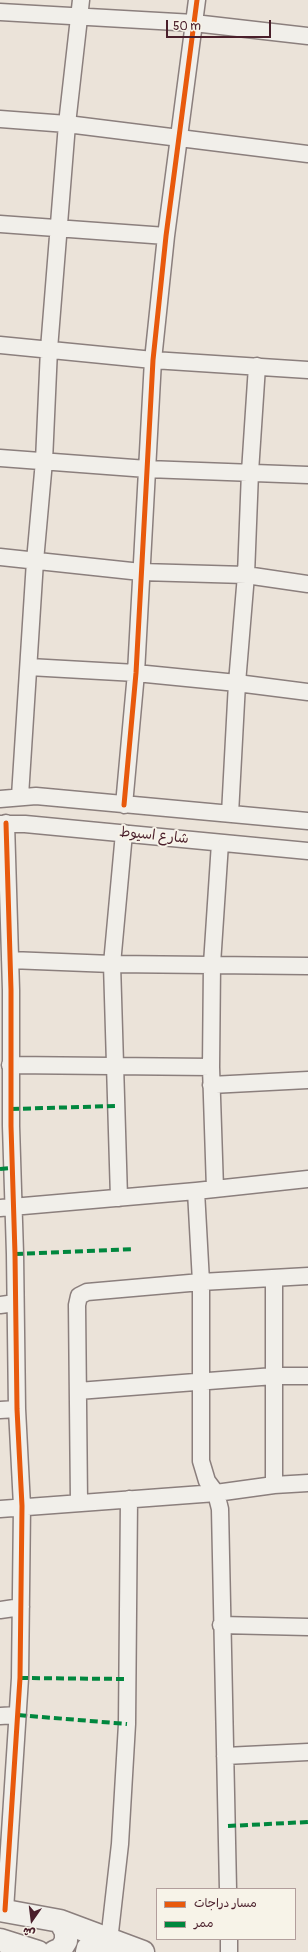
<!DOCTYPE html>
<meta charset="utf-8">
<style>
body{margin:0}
#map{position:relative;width:308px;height:1952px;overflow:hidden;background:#ebe3d9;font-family:Pangolin,"Playpen Sans Arabic",sans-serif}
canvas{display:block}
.legend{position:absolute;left:156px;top:1888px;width:140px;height:52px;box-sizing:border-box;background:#f7f3e8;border:1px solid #b29e9c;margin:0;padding:5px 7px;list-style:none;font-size:12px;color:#4a1f2b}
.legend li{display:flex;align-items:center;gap:8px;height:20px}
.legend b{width:20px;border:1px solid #b29e9c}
.north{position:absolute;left:12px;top:1900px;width:40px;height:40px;-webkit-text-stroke:3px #f7f3e8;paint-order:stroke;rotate:194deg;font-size:11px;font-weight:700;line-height:16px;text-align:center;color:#4a1f2b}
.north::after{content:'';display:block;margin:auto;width:14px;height:18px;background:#4a1f2b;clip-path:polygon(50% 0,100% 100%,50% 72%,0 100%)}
.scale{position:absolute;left:166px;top:20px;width:105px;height:18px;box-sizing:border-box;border:2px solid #4a1f2b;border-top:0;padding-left:5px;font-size:12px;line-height:14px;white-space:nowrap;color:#4a1f2b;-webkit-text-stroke:3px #f7f3e8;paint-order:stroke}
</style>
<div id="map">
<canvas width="308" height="1952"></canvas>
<ul class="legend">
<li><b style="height:5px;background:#e8590c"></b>مسار دراجات</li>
<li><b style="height:5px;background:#00873e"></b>ممر</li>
</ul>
<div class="north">ش</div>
<div class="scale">50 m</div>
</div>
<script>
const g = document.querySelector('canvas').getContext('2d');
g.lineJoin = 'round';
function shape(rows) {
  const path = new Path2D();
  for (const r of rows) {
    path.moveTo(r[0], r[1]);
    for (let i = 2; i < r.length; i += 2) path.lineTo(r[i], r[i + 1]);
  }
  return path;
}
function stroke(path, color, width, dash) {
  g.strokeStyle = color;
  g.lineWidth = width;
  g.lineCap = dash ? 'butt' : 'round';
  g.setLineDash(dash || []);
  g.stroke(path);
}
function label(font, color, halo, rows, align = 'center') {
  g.font = font + ' Pangolin,"Playpen Sans Arabic",sans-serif';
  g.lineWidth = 4;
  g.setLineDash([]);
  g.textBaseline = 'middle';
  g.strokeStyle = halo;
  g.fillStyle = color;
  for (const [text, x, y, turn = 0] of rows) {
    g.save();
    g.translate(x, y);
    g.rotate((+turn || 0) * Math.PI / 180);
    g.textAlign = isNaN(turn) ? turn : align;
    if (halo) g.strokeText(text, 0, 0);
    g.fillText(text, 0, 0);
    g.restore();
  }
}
const minor = shape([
 [0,12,194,23,308,36],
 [0,119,67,124,308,154],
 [0,224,166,236],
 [0,345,153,360,308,370],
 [0,458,147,469,308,475],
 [0,557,141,572,246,575,308,584],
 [29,667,136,673,237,683,308,692],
 [20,796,35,561,44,461,49,349,67,124,81,0],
 [0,799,36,796,308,821],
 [124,805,136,673,153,360,166,236,197,0],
 [230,814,237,683,246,575,250,472,257,366],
 [0,824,25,824,308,851],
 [10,960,112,964,308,966],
 [10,1065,211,1067],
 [211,1085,308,1080],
 [215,1189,211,1067,212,964,220,843],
 [196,1191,201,1282,201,1461,207,1481,216,1493,220,1509,228,1889],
 [119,1198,112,964,124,833],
 [0,1208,196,1191,308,1179],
 [274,1278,274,1485],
 [0,1305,15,1303],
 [78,1391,274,1376,308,1376],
 [0,1410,17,1409],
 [79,1502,77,1305,79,1296,87,1292,201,1282,308,1276],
 [0,1509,216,1493,274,1485,308,1483],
 [0,1610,21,1607],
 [221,1625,308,1627],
 [0,1716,18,1715],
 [225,1756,308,1752],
 [5,1910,20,1678,22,1506,17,1409,15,1254,11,1126,11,990,6,823],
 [229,1939,229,1952],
 [109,1941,120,1844,127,1724,129,1499]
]);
const highway = shape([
 [0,1910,60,1921,143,1952],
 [0,1940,38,1952],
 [54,1952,61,1949,66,1941,66,1932,60,1921],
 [87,1952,88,1948,94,1942,109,1941]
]);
stroke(minor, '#8b7f7d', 19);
stroke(highway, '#8b7f7d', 25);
stroke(minor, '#f1efea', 16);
stroke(highway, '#f1efea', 22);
stroke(shape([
 [11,1109,115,1106],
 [0,1169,12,1168],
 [15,1254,134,1249],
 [20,1678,128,1679],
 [18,1715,127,1724],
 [228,1826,308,1822]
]), '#00873e', 4, [8, 4]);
stroke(shape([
 [124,805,136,673,153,360,166,236,197,0],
 [5,1910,20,1678,22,1506,17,1409,15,1254,11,1126,11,990,6,823]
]), '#e8590c', 5);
label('14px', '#4a1f2b', '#f7f3e8', [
 ["شارع اسيوط",154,836,6]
]);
</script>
